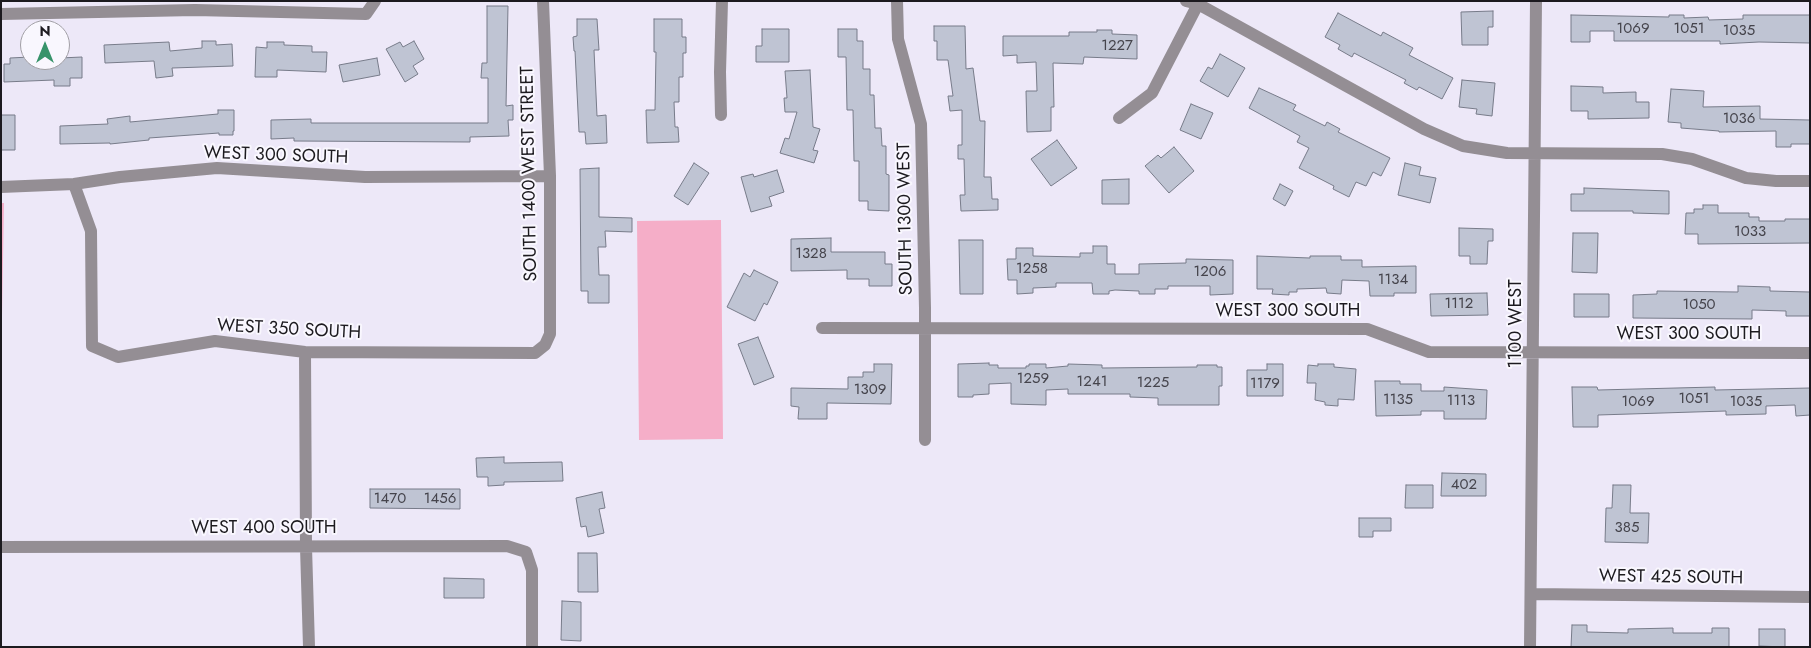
<!DOCTYPE html>
<style>
body{margin:0}
#map{position:relative;width:1811px;height:648px;overflow:hidden;background:#ede8f8;font-family:Jost,sans-serif}
canvas{display:block}
.frame{position:absolute;inset:0;border:2px solid #1c1a1f;pointer-events:none}
.north{position:absolute;left:20px;top:20px;width:50px;height:50px;box-sizing:border-box;background:#f9f7fe;border:1px solid #a19fa5;border-radius:50%;rotate:0deg;font-size:14px;font-weight:700;line-height:20px;text-align:center;color:#1c1a1f}
.north::after{content:'';display:block;margin:auto;width:18px;height:22px;background:#37936a;clip-path:polygon(50% 0,100% 100%,50% 72%,0 100%)}
</style>
<div id="map">
<canvas width="1811" height="648"></canvas>
<div class="frame"></div>
<div class="north">N</div>
</div>
<script>
const g = document.querySelector('canvas').getContext('2d');
g.lineJoin = 'round';
function fillPath(path, color) {
  g.fillStyle = color;
  g.fill(path, 'evenodd');
}
function shape(rows) {
  const path = new Path2D();
  for (const r of rows) {
    path.moveTo(r[0], r[1]);
    for (let i = 2; i < r.length; i += 2) path.lineTo(r[i], r[i + 1]);
  }
  return path;
}
function stroke(path, color, width, dash) {
  g.strokeStyle = color;
  g.lineWidth = width;
  g.lineCap = dash ? 'butt' : 'round';
  g.setLineDash(dash || []);
  g.stroke(path);
}
function label(font, color, halo, rows, align = 'center') {
  g.font = font + ' Jost,sans-serif';
  g.lineWidth = 4;
  g.setLineDash([]);
  g.textBaseline = 'middle';
  g.strokeStyle = halo;
  g.fillStyle = color;
  for (const [text, x, y, turn = 0] of rows) {
    g.save();
    g.translate(x, y);
    g.rotate((+turn || 0) * Math.PI / 180);
    g.textAlign = isNaN(turn) ? turn : align;
    if (halo) g.strokeText(text, 0, 0);
    g.fillText(text, 0, 0);
    g.restore();
  }
}
fillPath(shape([
 [1,203,4,203,1,373],
 [721,220,723,439,639,440,637,221]
]), '#f5aec8');
const building = shape([
 [487,6,508,6,506,106,513,105,513,120,508,120,509,136,470,137,470,142,294,141,294,138,271,139,271,120,311,119,311,123,488,123,488,78,481,78,482,63,487,63,487,6],
 [1493,11,1493,27,1488,27,1488,45,1462,45,1461,12,1493,11],
 [1338,13,1381,36,1383,32,1413,48,1409,55,1453,78,1442,99,1419,87,1417,90,1404,83,1406,80,1354,53,1352,57,1338,49,1340,45,1325,37,1338,13],
 [1571,15,1669,17,1669,15,1684,15,1684,18,1708,17,1709,20,1743,19,1743,15,1810,15,1810,43,1759,42,1720,44,1720,41,1614,41,1614,31,1590,31,1590,42,1571,42,1571,15],
 [577,19,597,19,599,50,594,50,597,116,606,115,607,143,586,144,585,132,579,132,575,51,574,51,573,37,577,36,577,19],
 [654,19,682,19,682,37,686,37,686,53,683,53,683,77,679,77,679,102,674,102,675,127,678,127,679,142,647,143,646,110,655,110,656,52,654,52,654,19],
 [934,26,965,26,966,69,973,68,980,121,985,121,984,177,991,177,992,199,998,199,998,210,961,211,960,195,965,195,964,159,958,159,958,145,962,145,962,110,950,111,948,96,953,96,948,60,937,60,937,41,934,41,934,26],
 [762,29,789,29,789,62,756,62,756,46,762,46,762,29],
 [838,29,857,29,857,41,863,41,863,69,870,69,870,95,874,95,875,128,881,128,882,146,886,146,886,174,889,175,889,211,868,210,868,201,859,201,859,161,854,161,853,110,847,110,846,57,838,57,838,29],
 [1097,30,1112,30,1112,34,1137,35,1137,59,1084,57,1083,64,1053,63,1054,107,1051,107,1051,131,1027,132,1026,91,1037,91,1036,62,1017,63,1017,55,1003,56,1003,36,1069,36,1069,32,1097,32,1097,30],
 [202,41,216,41,216,45,232,44,233,66,172,68,173,76,156,78,154,61,105,63,104,45,169,42,170,51,202,48,202,41],
 [414,41,424,59,413,66,418,74,405,82,386,49,400,42,403,47,414,41],
 [267,42,284,42,284,45,312,46,312,52,327,52,326,72,277,70,277,77,255,77,256,47,267,48,267,42],
 [1220,54,1245,68,1228,97,1200,81,1208,67,1212,69,1220,54],
 [30,57,30,60,60,60,60,58,82,57,82,78,70,78,70,86,54,86,54,80,4,82,4,64,10,64,10,58,30,57],
 [377,58,380,75,343,82,339,65,377,58],
 [810,70,813,127,820,129,813,150,818,151,814,163,780,153,785,138,789,139,797,112,785,112,784,98,787,98,785,71,810,70],
 [1462,80,1495,83,1492,116,1476,114,1477,109,1459,107,1462,80],
 [1571,86,1603,87,1603,93,1636,92,1636,102,1649,102,1649,118,1588,119,1588,111,1571,111,1571,86],
 [1259,88,1296,105,1293,110,1325,126,1327,122,1340,129,1338,132,1390,158,1381,176,1373,172,1366,186,1356,182,1349,197,1333,189,1334,186,1299,168,1309,148,1297,142,1300,136,1249,108,1259,88],
 [1671,89,1704,91,1703,107,1760,106,1760,119,1810,120,1810,144,1791,144,1791,147,1776,147,1776,131,1719,132,1719,131,1681,128,1681,123,1668,122,1671,89],
 [1191,104,1213,113,1201,139,1180,130,1191,104],
 [218,110,234,110,234,131,233,131,233,135,219,135,219,133,149,138,149,140,110,144,110,143,60,144,60,126,108,124,107,119,130,116,130,122,218,114,218,110],
 [1,115,15,115,15,150,1,150,1,115],
 [1057,140,1077,168,1051,186,1031,159,1057,140],
 [1174,147,1194,171,1169,193,1145,166,1158,155,1161,158,1174,147],
 [694,163,709,173,688,205,674,196,694,163],
 [1405,163,1421,167,1419,175,1436,178,1430,203,1398,195,1405,163],
 [599,168,599,217,632,218,632,232,605,231,606,247,598,247,599,275,609,275,609,303,588,303,588,291,581,291,580,169,599,168],
 [777,170,784,192,769,197,772,206,751,212,741,177,753,174,754,177,777,170],
 [1129,179,1129,204,1102,204,1102,180,1129,179],
 [1280,184,1293,191,1285,206,1273,199,1280,184],
 [1584,188,1669,191,1669,214,1633,213,1633,211,1571,211,1571,194,1584,194,1584,188],
 [1703,205,1718,205,1718,213,1749,213,1749,217,1759,217,1759,221,1785,221,1785,219,1810,219,1810,243,1698,244,1698,234,1685,234,1686,213,1694,213,1694,209,1703,209,1703,205],
 [1459,228,1493,229,1493,241,1488,241,1487,264,1470,264,1470,256,1459,256,1459,228],
 [1573,233,1598,233,1597,273,1572,272,1573,233],
 [831,238,831,252,885,252,885,264,892,264,892,286,869,286,869,279,847,279,847,270,791,271,791,239,831,238],
 [959,240,983,240,983,294,960,294,959,240],
 [1093,246,1107,246,1107,264,1115,264,1115,274,1139,274,1139,264,1186,263,1186,259,1233,260,1233,294,1210,295,1210,286,1168,286,1168,289,1155,289,1155,294,1139,294,1139,291,1115,290,1109,291,1109,294,1093,294,1092,283,1056,283,1056,287,1033,288,1033,293,1017,294,1017,280,1008,280,1007,259,1016,259,1016,248,1033,248,1033,256,1080,257,1080,253,1093,253,1093,246],
 [1257,256,1310,258,1310,256,1341,256,1341,260,1362,260,1362,267,1416,266,1416,293,1394,293,1394,296,1370,296,1369,281,1342,280,1341,294,1327,293,1326,288,1297,289,1297,292,1289,292,1289,295,1272,294,1273,289,1257,289,1257,256],
 [754,270,778,282,767,305,764,303,755,321,727,307,744,273,750,277,754,270],
 [1738,286,1770,287,1770,291,1810,292,1810,316,1786,316,1786,311,1752,310,1752,319,1633,318,1633,295,1657,294,1657,291,1738,292,1738,286],
 [1487,293,1488,315,1431,316,1430,294,1487,293],
 [1574,294,1609,294,1609,317,1574,317,1574,294],
 [758,337,774,377,754,385,738,344,758,337],
 [989,363,989,365,998,365,998,368,1026,368,1026,366,1029,366,1029,364,1046,364,1046,368,1068,366,1068,364,1102,365,1102,368,1197,367,1197,365,1217,365,1217,367,1222,367,1222,386,1219,386,1219,405,1158,405,1158,398,1130,397,1130,394,1068,394,1068,389,1046,390,1046,405,1011,404,1011,383,989,384,989,394,973,395,973,397,958,397,958,364,989,363],
 [874,364,892,364,891,404,827,403,827,419,798,419,799,407,791,406,791,388,848,389,848,377,863,377,863,372,874,372,874,364],
 [1267,364,1283,364,1283,396,1247,396,1247,370,1267,370,1267,364],
 [1318,364,1334,364,1334,367,1356,369,1354,400,1338,399,1338,406,1325,405,1325,402,1315,400,1316,383,1307,383,1308,365,1318,366,1318,364],
 [1375,381,1400,381,1400,384,1421,384,1421,391,1444,391,1444,387,1487,390,1486,419,1444,419,1444,411,1421,411,1421,415,1376,416,1375,381],
 [1572,387,1597,387,1598,390,1715,387,1715,390,1810,388,1810,415,1796,416,1795,405,1766,406,1766,414,1726,415,1726,411,1598,415,1598,427,1573,427,1572,387],
 [504,457,504,463,562,462,563,481,504,482,504,485,488,486,488,477,477,477,476,458,504,457],
 [1442,473,1486,474,1486,496,1441,496,1442,473],
 [1406,485,1433,485,1433,508,1405,508,1406,485],
 [1613,485,1631,485,1630,513,1649,513,1648,543,1605,542,1606,508,1612,508,1613,485],
 [370,489,460,489,460,509,370,508,370,489],
 [602,492,605,508,599,509,604,533,588,537,586,526,581,527,576,498,602,492],
 [1359,518,1391,518,1391,531,1373,531,1373,537,1359,537,1359,518],
 [578,553,597,553,598,592,578,592,578,553],
 [444,578,484,579,484,598,444,598,444,578],
 [562,601,581,602,581,641,561,640,562,601],
 [1572,625,1587,625,1587,632,1628,633,1628,629,1673,628,1673,633,1712,633,1712,628,1729,628,1729,647,1571,647,1572,625],
 [1759,629,1785,629,1785,647,1759,646,1759,629]
]);
fillPath(building, '#bfc4d3');
stroke(building, '#777b89', 1);
stroke(shape([
 [897,1,898,39,921,124,925,308,925,440],
 [1186,1,1198,4,1424,129,1463,146,1507,153,1662,154,1692,159,1746,178,1776,181,1810,181],
 [1,14,195,10,366,14,375,1],
 [721,115,720,72,722,1],
 [1119,118,1152,93,1198,4],
 [74,184,91,231,92,346,118,357,215,341,305,352,535,353,545,345,550,334,550,176,543,1],
 [1,187,74,184,120,177,217,168,365,177,550,176],
 [822,328,1367,329,1429,352,1810,353],
 [305,352,306,547,309,647],
 [1,547,507,546,526,552,532,570,532,647],
 [1531,594,1810,597],
 [1530,647,1536,1]
]), '#948e94', 12);
label('15px', '#45444c', null, [
 ["1069",1633,29],
 ["1051",1689,29],
 ["1035",1739,31],
 ["1227",1117,46],
 ["1036",1739,119],
 ["1033",1750,232],
 ["1328",811,254],
 ["1258",1032,269],
 ["1206",1210,272],
 ["1134",1393,280],
 ["1112",1459,304],
 ["1050",1699,305],
 ["1259",1033,379],
 ["1241",1092,382],
 ["1225",1153,383],
 ["1179",1265,384],
 ["1309",870,390],
 ["1051",1694,399],
 ["1135",1398,400],
 ["1113",1461,401],
 ["1069",1638,402],
 ["1035",1746,402],
 ["402",1464,485],
 ["1470",390,499],
 ["1456",440,499],
 ["385",1627,528]
]);
label('18px', '#1c1a1f', '#f9f7fe', [
 ["WEST 300 SOUTH",276,156,2],
 ["SOUTH 1400 WEST STREET",530,174,-91],
 ["SOUTH 1300 WEST",906,219,-91],
 ["WEST 300 SOUTH",1288,312],
 ["1100 WEST",1517,324,-90],
 ["WEST 350 SOUTH",289,330,3],
 ["WEST 300 SOUTH",1689,335],
 ["WEST 400 SOUTH",264,529],
 ["WEST 425 SOUTH",1671,578,1]
]);
</script>
